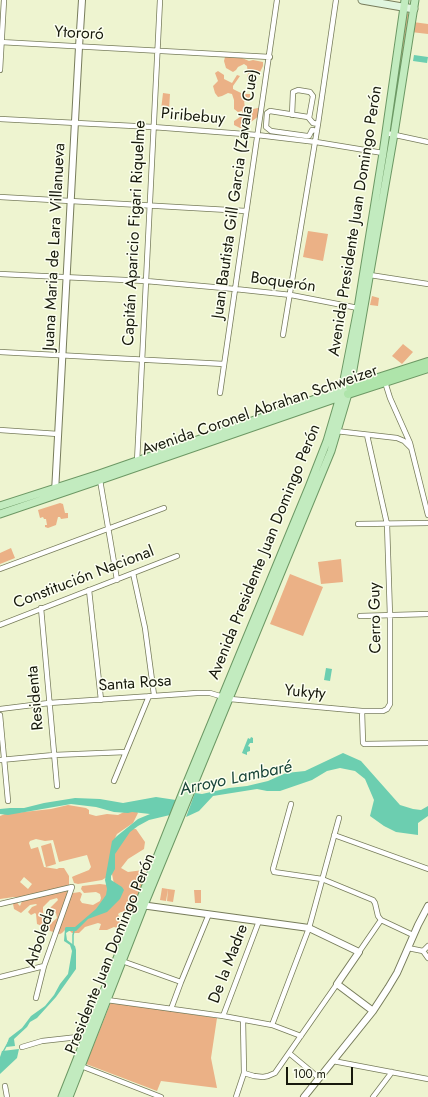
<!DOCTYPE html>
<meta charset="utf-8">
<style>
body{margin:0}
#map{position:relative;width:428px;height:1097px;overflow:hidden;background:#eef4d0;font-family:Jost,sans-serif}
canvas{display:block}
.scale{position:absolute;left:286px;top:1067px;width:67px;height:18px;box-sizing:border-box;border:2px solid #17190c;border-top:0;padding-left:5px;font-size:12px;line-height:14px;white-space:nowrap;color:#17190c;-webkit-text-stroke:3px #fcfff0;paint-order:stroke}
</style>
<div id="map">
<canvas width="428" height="1097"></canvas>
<div class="scale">100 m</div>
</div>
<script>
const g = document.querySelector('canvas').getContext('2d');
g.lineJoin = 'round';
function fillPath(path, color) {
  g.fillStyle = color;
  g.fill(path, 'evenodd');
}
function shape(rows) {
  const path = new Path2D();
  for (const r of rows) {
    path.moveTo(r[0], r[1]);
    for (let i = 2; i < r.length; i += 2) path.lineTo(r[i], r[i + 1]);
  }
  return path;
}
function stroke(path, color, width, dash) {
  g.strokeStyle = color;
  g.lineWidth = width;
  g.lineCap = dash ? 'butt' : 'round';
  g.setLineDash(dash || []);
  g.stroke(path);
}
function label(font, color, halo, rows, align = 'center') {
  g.font = font + ' Jost,sans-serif';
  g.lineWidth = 3;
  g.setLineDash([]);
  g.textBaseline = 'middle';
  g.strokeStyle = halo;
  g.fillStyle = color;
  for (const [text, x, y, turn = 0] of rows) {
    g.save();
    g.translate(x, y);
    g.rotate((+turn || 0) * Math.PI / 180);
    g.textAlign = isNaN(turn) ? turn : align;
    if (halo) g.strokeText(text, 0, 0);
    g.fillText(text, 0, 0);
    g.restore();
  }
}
fillPath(shape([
 [408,13,409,14,390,131,407,14],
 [413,22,428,24,428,34,411,32],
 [229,55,242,58,249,61,253,60,263,62,263,66,260,72,252,75,252,82,250,84,247,77,248,74,247,66,244,64,238,67,236,70,233,72,226,68,224,61,225,57],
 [218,71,224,75,224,79,232,83,237,75,240,76,233,86,233,89,243,94,250,94,250,98,245,102,244,101,245,108,248,110,258,108,261,109,259,116,244,127,240,128,234,125,234,121,243,115,242,111,238,112,234,109,234,100,232,94,228,93,222,96,218,97,215,93,213,86,218,81,215,73],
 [163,93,170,94,169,110,161,110],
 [308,231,328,234,323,261,303,257],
 [372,296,379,298,378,306,370,305],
 [403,344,413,352,402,364,392,356],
 [60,503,63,504,65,513,68,513,68,518,61,519,60,517,58,517,56,525,48,528,45,527,45,525,47,525,46,519,44,519,43,517,40,518,38,510],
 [11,548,15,558,0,564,0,553],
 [341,559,343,582,321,584,318,562],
 [290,574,323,587,303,636,270,624],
 [68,805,86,808,89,810,89,814,96,816,107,814,118,815,128,810,136,810,138,813,133,823,117,834,115,838,132,829,136,829,145,842,144,849,128,859,121,868,128,872,143,870,149,873,133,912,121,912,118,914,120,918,130,921,128,926,125,928,121,929,114,927,107,930,99,930,101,924,98,923,85,927,79,933,72,933,69,930,66,929,62,933,60,934,50,931,47,929,47,927,57,918,56,913,50,908,58,900,57,898,50,900,43,907,43,912,47,921,42,926,37,924,36,914,35,913,31,915,28,912,32,907,37,905,36,904,30,905,21,913,14,909,13,904,17,901,18,904,20,906,22,901,54,893,59,893,66,891,73,893,80,892,82,894,80,900,82,903,93,905,100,901,101,898,100,894,96,892,84,893,81,889,82,886,100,884,108,885,114,884,112,874,102,880,78,884,74,883,72,877,74,876,89,870,91,867,87,855,59,862,53,840,45,841,36,839,30,841,29,843,31,849,38,847,44,867,57,869,59,868,64,868,69,876,69,886,22,898,14,897,0,899,0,816,5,814,51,809],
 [24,877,32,884,28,889,20,882],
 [51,843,56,864,46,867,41,846],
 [162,888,168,889,166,901,160,900],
 [168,889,175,890,173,902,167,901],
 [194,890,201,890,201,903,195,903],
 [111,1002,217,1018,211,1058,217,1088,161,1081,157,1091,86,1064]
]), '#ebb186');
fillPath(shape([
 [414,55,428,57,427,63,413,61],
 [326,668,332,669,330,681,324,680],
 [251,737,253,738,253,743,250,743,248,746,250,747,250,751,247,752,247,755,242,753,248,738,250,739],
 [343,753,361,761,400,805,413,809,421,810,428,806,428,816,418,823,418,835,396,832,384,826,370,816,374,800,365,779,355,771,340,768,327,771,312,780,280,791,267,791,257,789,213,796,199,811,186,817,195,793,202,794,229,788,247,786,268,781,286,773,305,771],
 [156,797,176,800,170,815,149,820,138,826,130,832,115,854,115,869,111,876,111,880,122,887,124,890,120,899,107,912,88,919,76,931,69,931,66,933,67,940,75,946,76,950,76,969,56,997,37,1018,30,1022,27,1027,14,1039,15,1046,6,1047,9,1038,22,1028,31,1016,45,1006,54,995,60,984,68,974,72,951,70,945,64,941,65,928,66,927,75,927,96,909,106,895,107,889,105,880,112,841,117,836,138,819,150,814,132,812,128,813,114,812,96,807,71,804,8,815,0,814,0,809,10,808,24,808,44,803,75,798,100,799,123,803],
 [19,1049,17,1058,0,1074,0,1057,2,1051]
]), '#6cceb0');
stroke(shape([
 [73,945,73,935,74,931],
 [3,1052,9,1041]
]), '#6cceb0', 1.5);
const minor = shape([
 [0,42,270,57],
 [0,70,4,0],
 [292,115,293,92,298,90,310,92,313,96,309,118],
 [0,119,153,127,257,135,316,142,383,153],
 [317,131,312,130,309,136,307,136,271,131,266,127,267,113,270,111,308,117,313,123,318,124],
 [386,133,428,142],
 [0,197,246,211],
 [0,274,146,281,235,289,291,295,358,308,360,310],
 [370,275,428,284],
 [283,335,318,124,336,0],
 [0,352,224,364],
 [385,382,390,398,410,443,428,515],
 [220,393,277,0],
 [0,430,58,434],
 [336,431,397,438,404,441,411,448],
 [137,462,160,0],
 [100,480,117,580],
 [358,524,428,523],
 [0,569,164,508],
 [133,573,145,628,154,695],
 [89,590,101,700],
 [41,608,57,786],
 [360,616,428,614],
 [0,625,177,556],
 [0,709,49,703,197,693,210,693,230,699,362,711,383,711,387,709,390,704,390,616,387,524,367,435],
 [362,711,363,743,364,744,428,743],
 [0,715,8,801],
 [0,760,54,755,126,752],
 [114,781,149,696],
 [291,804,273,869,274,872,322,879,373,900,375,903,378,916,381,920,413,935],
 [334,835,428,869],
 [0,904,72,887,44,966,36,998],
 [408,948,423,951,428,946],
 [423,951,428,958],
 [359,952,381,920],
 [122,961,181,982],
 [0,977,44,966],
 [107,1000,223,1016,272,1025,301,1036],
 [171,1009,181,982,209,914],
 [223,1016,259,921],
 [272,1025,309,928,339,818],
 [22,1047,42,1041,87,1036],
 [289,1053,319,1078],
 [333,1061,428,1079],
 [81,1066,161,1097],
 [244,1073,254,1076,263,1077,268,1076,275,1073,337,984],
 [5,1086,7,1097],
 [236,1097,244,1073,243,1020],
 [373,1097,392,1072]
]);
const tertiary = shape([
 [55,492,79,47,82,0],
 [141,905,309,928,359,952,337,984,373,1011],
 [304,1097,373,1011,388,988,397,973,418,925,428,906]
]);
const secondary = shape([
 [362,0,414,9]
]);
const primary = shape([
 [0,506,99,474,344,389],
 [0,514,100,480,343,396],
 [62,1097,183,792,309,487,327,441,342,390,358,308,383,153,405,0],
 [69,1097,144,905,331,451,350,387,394,134,415,0]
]);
const trunk = shape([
 [350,387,428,362],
 [348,394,428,368]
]);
stroke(minor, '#777c5b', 6);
stroke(tertiary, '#777c5b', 8);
stroke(secondary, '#777c5b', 9);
stroke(primary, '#6c9864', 9);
stroke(trunk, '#6c9864', 10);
stroke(minor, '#fff', 4.5);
stroke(tertiary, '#fff', 6);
stroke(secondary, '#e0f5df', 7);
stroke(primary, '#c2ebbf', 7);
stroke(trunk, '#aee4aa', 8);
label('16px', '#17190c', '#fcfff0', [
 ["Ytororó",79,34,3],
 ["Piribebuy",193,117,5],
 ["Juan Bautista Gill Garcia (Zavala Cue)",236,194,-82],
 ["Avenida Presidente Juan Domingo Perón",356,221,-81],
 ["Capitán Aparicio Figari Riquelme",135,233,-87],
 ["Juana Maria de Lara Villanueva",55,247,-87],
 ["Boquerón",283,283,8],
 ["Avenida Coronel Abrahan Schweizer",260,411,-19],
 ["Avenida Presidente Juan Domingo Perón",265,552,-68],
 ["Constitución Nacional",84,578,-21],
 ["Cerro Guy",376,618,-91],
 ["Santa Rosa",135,684,-4],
 ["Yukyty",305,693,5],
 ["Residenta",36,698,-95],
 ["Arboleda",41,938,-71],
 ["Presidente Juan Domingo Perón",111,954,-68],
 ["De la Madre",229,964,-69]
]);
label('italic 17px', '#194539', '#fcfff0', [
 ["Arroyo Lambaré",236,779,-12]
]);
</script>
